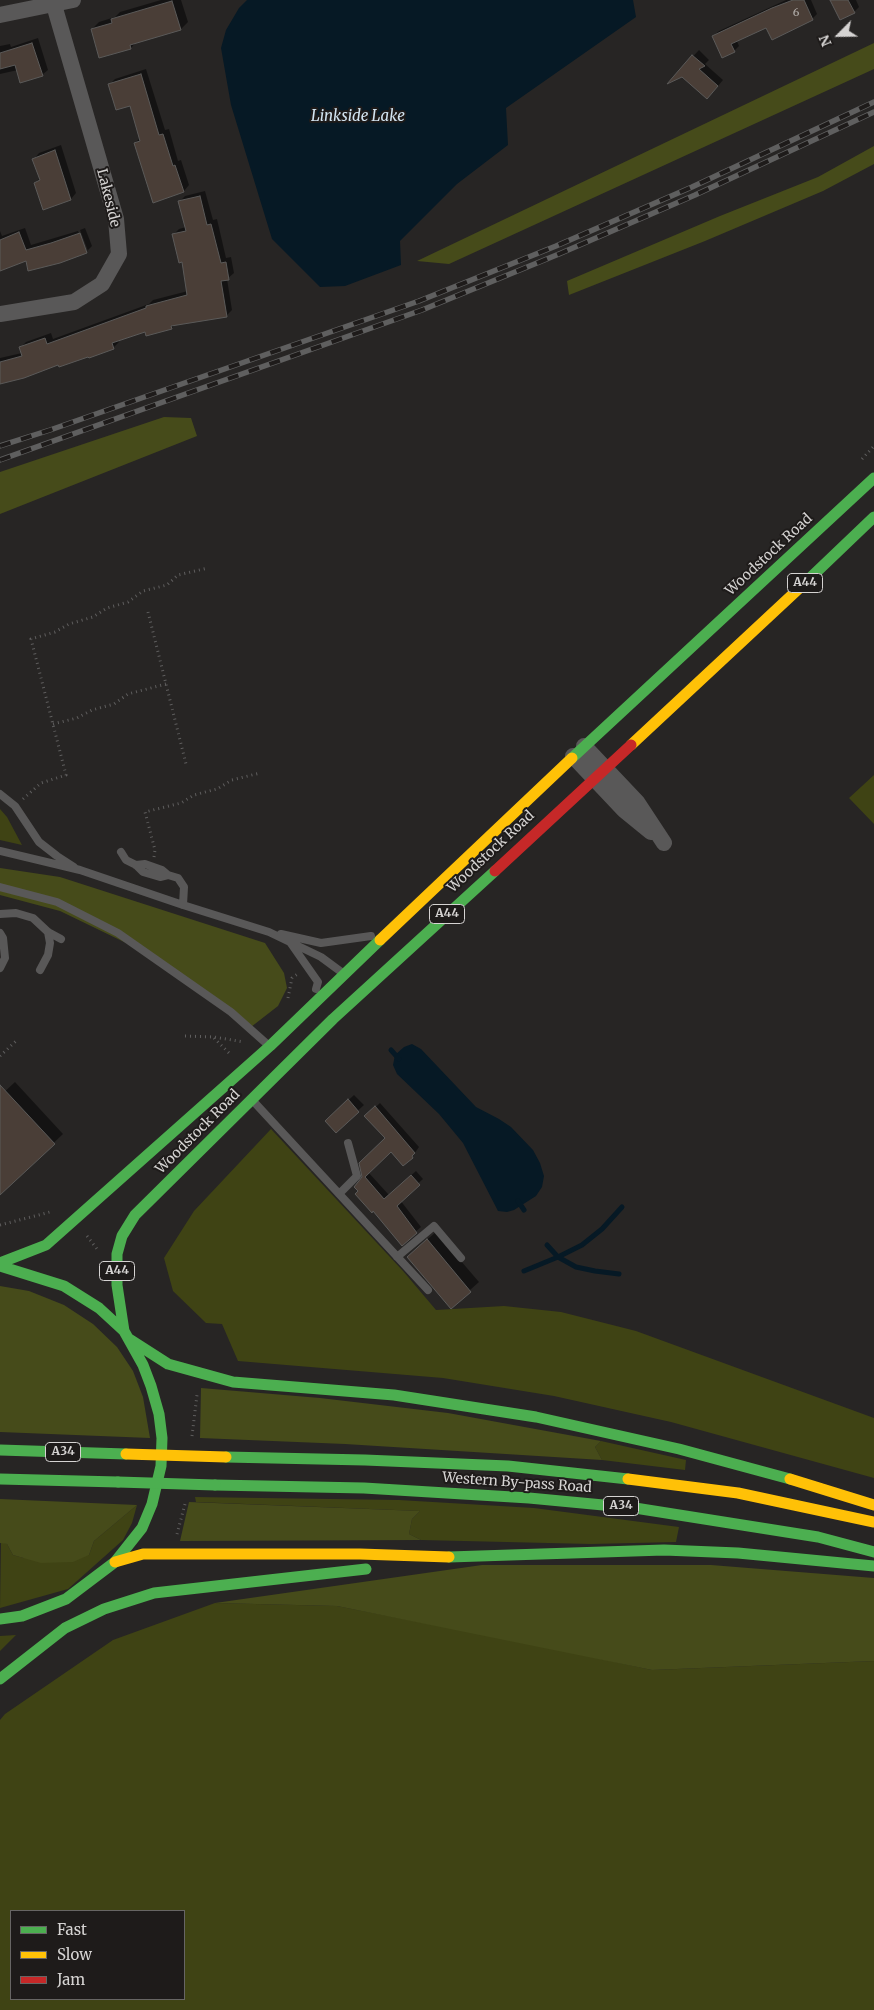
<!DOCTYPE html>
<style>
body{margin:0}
#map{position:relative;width:874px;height:2010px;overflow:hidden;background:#272524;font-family:Merriweather,serif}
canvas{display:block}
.legend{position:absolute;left:10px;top:1910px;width:175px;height:90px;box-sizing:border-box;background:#1e1b1a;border:1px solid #676564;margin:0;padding:6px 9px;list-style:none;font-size:15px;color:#d5d3d2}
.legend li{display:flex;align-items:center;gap:10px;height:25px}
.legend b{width:25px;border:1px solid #676564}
.north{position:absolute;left:814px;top:10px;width:50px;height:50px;-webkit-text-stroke:4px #1e1b1a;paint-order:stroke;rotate:247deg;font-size:14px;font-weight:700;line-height:20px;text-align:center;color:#d5d3d2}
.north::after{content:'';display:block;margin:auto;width:18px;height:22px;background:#d5d3d2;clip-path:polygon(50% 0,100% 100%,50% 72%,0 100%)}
</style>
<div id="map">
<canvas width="874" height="2010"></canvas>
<ul class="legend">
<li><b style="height:6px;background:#4caf50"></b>Fast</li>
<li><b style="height:6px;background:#ffc107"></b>Slow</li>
<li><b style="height:6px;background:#c62828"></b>Jam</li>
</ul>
<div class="north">N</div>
</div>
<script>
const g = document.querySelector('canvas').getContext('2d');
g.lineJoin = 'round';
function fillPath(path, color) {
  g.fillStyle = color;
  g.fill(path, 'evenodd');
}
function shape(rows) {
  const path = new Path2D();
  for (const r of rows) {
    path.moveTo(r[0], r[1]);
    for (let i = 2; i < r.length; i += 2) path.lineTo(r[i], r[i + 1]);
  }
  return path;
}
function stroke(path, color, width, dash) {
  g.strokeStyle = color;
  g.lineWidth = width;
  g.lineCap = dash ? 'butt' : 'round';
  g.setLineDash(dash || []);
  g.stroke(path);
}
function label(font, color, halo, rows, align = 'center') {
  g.font = font + ' Merriweather,serif';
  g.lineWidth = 4;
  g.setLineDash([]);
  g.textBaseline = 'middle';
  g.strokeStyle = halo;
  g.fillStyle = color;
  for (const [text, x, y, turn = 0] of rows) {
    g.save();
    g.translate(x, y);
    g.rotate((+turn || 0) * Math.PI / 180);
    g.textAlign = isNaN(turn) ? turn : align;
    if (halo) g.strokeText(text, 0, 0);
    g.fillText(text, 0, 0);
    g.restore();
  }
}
fillPath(shape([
 [874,775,874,824,849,798],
 [0,809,7,817,22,845,0,840],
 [271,1129,403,1271,436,1310,504,1306,561,1312,636,1331,874,1418,874,1478,671,1422,554,1396,443,1378,238,1361,222,1324,206,1323,173,1291,164,1258,194,1211],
 [601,1441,686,1460,685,1470,602,1460,595,1447],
 [195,1497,399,1500,534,1508,679,1527,676,1542,591,1544,421,1540,409,1534,412,1519,420,1511,196,1502],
 [137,1505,132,1523,123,1540,68,1589,0,1608,1,1542,7,1544,13,1555,24,1558,89,1555,94,1541],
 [215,1603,337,1606,532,1644,652,1670,874,1661,874,2010,0,2010,0,1720,5,1714,113,1640],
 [11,1911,184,1911,184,1999,11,1999],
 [16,1635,0,1651,0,1636]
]), '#3f4314');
fillPath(shape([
 [874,43,874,69,449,264,417,261],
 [874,146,874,164,823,191,705,241,569,295,567,281,720,216,818,177],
 [164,417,191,418,197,436,0,514,0,472],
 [0,868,60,877,265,943,284,973,287,988,278,1006,251,1027,153,956,60,911,0,895],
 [0,1286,29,1291,64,1305,93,1324,117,1347,133,1371,143,1397,150,1438,0,1432],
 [201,1388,320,1398,448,1413,601,1441,595,1447,602,1460,345,1444,200,1438],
 [0,1499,137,1505,94,1541,89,1555,73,1562,41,1563,13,1555,7,1544,0,1543],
 [189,1502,420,1511,412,1519,409,1534,421,1540,180,1541],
 [482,1565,711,1565,874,1578,874,1661,652,1670,337,1606,215,1603]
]), '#464b1a');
fillPath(shape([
 [247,0,633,0,636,17,506,108,508,145,457,184,400,241,401,265,345,286,320,287,272,239,231,105,221,48,226,30,239,8],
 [412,1044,421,1049,476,1107,499,1119,511,1127,533,1150,540,1163,544,1176,542,1187,536,1196,514,1210,507,1212,498,1211,463,1143,439,1114,397,1074,393,1065,395,1055,404,1047]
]), '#061925');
fillPath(shape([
 [161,0,181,0,188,22,181,29,136,42,131,48,92,29,99,22,115,17,120,12],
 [786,0,811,0,817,14,812,19,767,27,737,41,739,46,734,51,713,36,719,31],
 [832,0,856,0,859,7,854,12],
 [38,38,48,70,42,75,18,70,0,74,0,46,10,44,11,47],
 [699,50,709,60,705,64,723,80,713,92,682,76,671,80],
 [146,69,165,130,169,129,178,161,181,160,189,185,184,191,154,202,135,143,140,138,131,104,110,84,115,79],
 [61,145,76,193,71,199,35,183,40,178,34,159,39,153],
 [205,191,213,220,217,219,226,258,231,257,234,273,227,279,232,310,226,316,175,324,172,328,146,330,118,340,119,342,113,348,59,363,0,383,0,358,22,353,20,348,26,342,51,333,53,339,149,304,153,300,188,291,183,261,173,235,179,229,186,227,180,201,185,196],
 [25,228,31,245,78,231,85,251,88,251,80,230,85,228,92,246,86,252,27,260,0,269,0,231,2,236],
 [15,1082,63,1134,0,1194,0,1096],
 [354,1095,364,1105,336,1131,326,1121],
 [380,1103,419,1147,412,1157,391,1150,368,1172,389,1195,416,1171,423,1179,400,1200,421,1227,402,1244,356,1186,387,1138,366,1116],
 [436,1232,479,1282,451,1307,417,1248]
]), '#0007');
stroke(shape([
 [391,1050,399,1059],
 [518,1201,524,1210],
 [547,1245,558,1257,576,1267,595,1271,619,1274],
 [524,1271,558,1257,582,1245,602,1229,622,1207]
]), '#061925', 5);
const building = shape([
 [793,0,804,0,813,20,772,40,766,28,731,44,735,52,722,58,712,36,772,8,793,0],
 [830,0,848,0,855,13,840,20,830,0],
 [172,1,181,30,130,45,131,49,99,58,91,29,112,23,111,19,172,1],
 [32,43,43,76,20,83,15,65,0,69,0,53,32,43],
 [692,55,705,66,699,69,718,86,707,99,682,77,667,84,692,55],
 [141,74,159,135,163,134,173,166,175,165,184,192,153,203,134,143,140,141,130,106,116,110,108,84,141,74],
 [55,150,71,200,43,210,34,183,40,180,32,159,55,150],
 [200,196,207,225,211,224,221,263,226,262,229,280,221,281,227,317,171,326,172,329,146,336,145,332,112,343,114,349,89,358,88,357,59,367,58,365,24,378,0,384,0,362,22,356,19,347,45,338,47,344,146,308,146,306,187,295,182,262,179,263,172,234,186,231,178,201,200,196],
 [19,232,26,250,51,243,80,233,87,253,60,263,28,271,26,261,0,271,0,240,19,232],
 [0,1085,55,1144,0,1195,0,1085],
 [348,1099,359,1112,336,1133,325,1121,348,1099],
 [375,1106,415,1153,412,1156,413,1158,403,1166,391,1152,365,1177,384,1199,411,1175,420,1185,397,1206,417,1233,402,1246,373,1211,372,1213,355,1194,358,1191,354,1187,362,1177,359,1163,385,1138,364,1116,375,1106],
 [427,1239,471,1292,451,1309,407,1257,427,1239]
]);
fillPath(building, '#4a3e37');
stroke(building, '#5b5a59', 1);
stroke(shape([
 [862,459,874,446],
 [148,612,186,764],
 [53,724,77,718,92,710,114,704,128,694,166,684],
 [23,799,41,783,66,775,31,639,55,632,69,624,93,617,107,608,128,602,143,591,167,585,178,575,208,568],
 [154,857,155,850,145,812,181,803,194,795,217,789,232,780,260,773],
 [288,998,292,978,299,973],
 [185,1036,214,1037,244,1042],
 [214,1038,231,1055],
 [0,1056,16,1041],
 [0,1225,50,1212],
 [87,1236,97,1249],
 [192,1436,197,1395],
 [177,1534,185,1504]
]), '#5f5e5e', 3, [1, 4]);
stroke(shape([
 [0,794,15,806,39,842,57,856,74,867],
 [0,851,80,870,183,905,269,932,321,957,340,971],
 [121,852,126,860,136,865,143,872,160,877,168,875,178,878,184,887,183,905],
 [136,865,145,864,162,870,168,875],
 [0,887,57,902,118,933,231,1012,267,1044],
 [0,914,16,913,33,918,48,932,61,939],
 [0,933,3,938,5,958,0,968],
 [281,934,321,943,371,936],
 [290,942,318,982,316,989],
 [40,970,48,955,50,943,48,932],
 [255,1103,428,1290],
 [339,1194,357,1176,348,1143],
 [397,1257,434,1226,461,1258]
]), '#595858', 8);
stroke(shape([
 [0,15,73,0],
 [0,314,74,302,102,284,119,254,116,219,54,5],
 [584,746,637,802,664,843],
 [573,756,624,810,651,832]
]), '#595858', 16);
stroke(shape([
 [807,581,874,517],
 [572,758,874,478],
 [0,1263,46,1245,270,1046,380,940],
 [0,1266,64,1286,99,1308,124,1331,143,1365,151,1386,159,1414,162,1438,161,1466,152,1504,142,1528,115,1562,66,1599,22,1616,0,1619],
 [124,1331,117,1285,117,1254,122,1236,135,1215,333,1019,495,871],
 [129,1339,168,1364,233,1382,394,1395,536,1417,679,1449,790,1479],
 [0,1450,126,1454],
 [226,1457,365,1460,508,1466,628,1479],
 [0,1479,118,1482],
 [215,1485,364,1488,529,1498,635,1508,818,1537,874,1552],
 [449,1557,664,1550,738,1553,874,1566],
 [0,1679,65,1628,104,1609,154,1593,366,1569]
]), '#4caf50', 11);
stroke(shape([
 [631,745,807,581],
 [380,940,572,758],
 [628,1479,738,1493,874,1522],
 [790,1479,874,1505],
 [115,1562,143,1554,360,1554,449,1557]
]), '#ffc107', 11);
stroke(shape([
 [495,871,631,745]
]), '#c62828', 11);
const rail = shape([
 [0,446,50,430,419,301,556,246,692,187,874,102],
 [0,460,422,310,559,254,695,195,874,112]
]);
stroke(rail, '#5f5f5f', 5.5);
stroke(rail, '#1e1b1a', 4, [11]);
stroke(shape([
 [118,1482,215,1485]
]), '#4caf50', 11);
stroke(shape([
 [126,1454,226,1457]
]), '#ffc107', 11);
label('11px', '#b2aeab', null, [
 ["6",796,13]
]);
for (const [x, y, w] of [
 [805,583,35],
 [447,914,35],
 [117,1271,35],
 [63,1452,35],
 [621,1506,35]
]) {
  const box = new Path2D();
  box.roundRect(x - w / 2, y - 9.5, w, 19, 4);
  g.fillStyle = '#1e1b1a';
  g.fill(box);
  stroke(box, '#d5d3d2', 1);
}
label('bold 12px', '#d5d3d2', null, [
 ["A44",805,583],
 ["A44",447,914],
 ["A44",117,1271],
 ["A34",63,1452],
 ["A34",621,1506]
]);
label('14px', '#d5d3d2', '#1e1b1a', [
 ["Lakeside",108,198,76],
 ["Woodstock Road",769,555,-43],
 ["Woodstock Road",491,852,-43],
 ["Woodstock Road",198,1132,-45],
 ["Western By-pass Road",517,1483,4]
]);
label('italic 15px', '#d3e5f2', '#1e1b1a', [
 ["Linkside Lake",358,117]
]);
</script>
